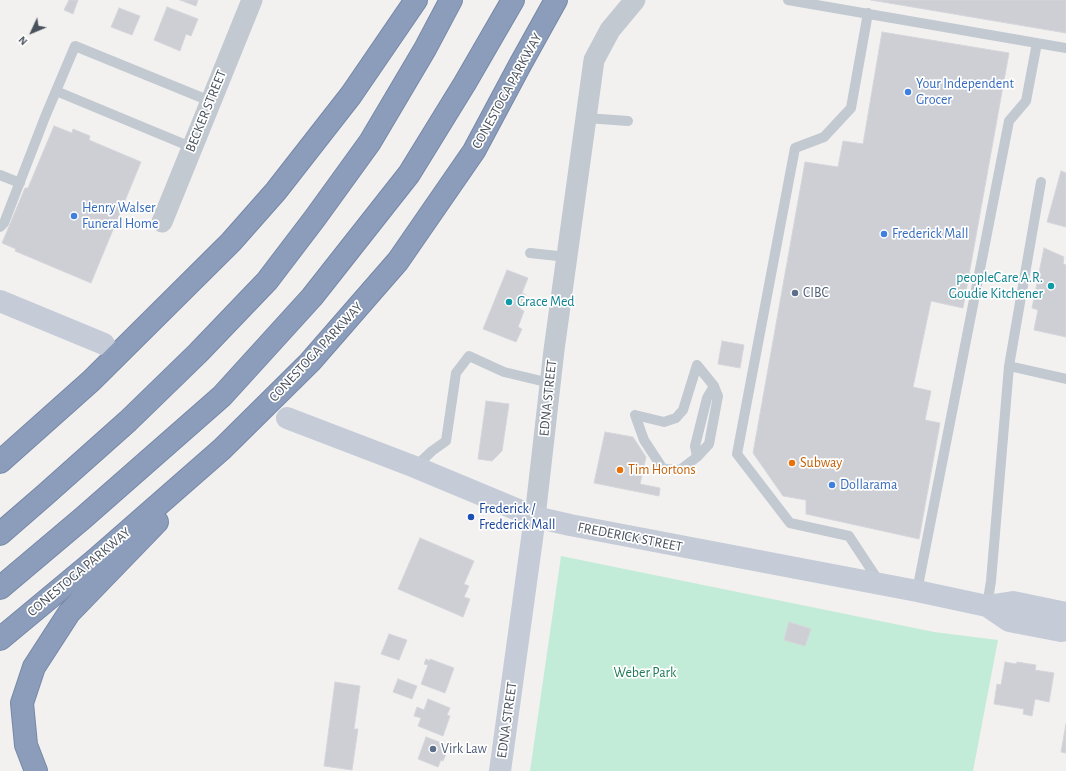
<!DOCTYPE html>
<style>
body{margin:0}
#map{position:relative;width:1066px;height:771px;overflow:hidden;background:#f2f1f0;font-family:"Alegreya Sans",sans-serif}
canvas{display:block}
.north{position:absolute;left:12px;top:12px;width:40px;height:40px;-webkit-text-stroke:3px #fff;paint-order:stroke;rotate:226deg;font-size:11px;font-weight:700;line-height:16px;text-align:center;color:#49515c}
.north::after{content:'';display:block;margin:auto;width:14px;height:18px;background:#49515c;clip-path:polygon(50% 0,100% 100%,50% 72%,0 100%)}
</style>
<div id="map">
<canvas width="1066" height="771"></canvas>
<div class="north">N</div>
</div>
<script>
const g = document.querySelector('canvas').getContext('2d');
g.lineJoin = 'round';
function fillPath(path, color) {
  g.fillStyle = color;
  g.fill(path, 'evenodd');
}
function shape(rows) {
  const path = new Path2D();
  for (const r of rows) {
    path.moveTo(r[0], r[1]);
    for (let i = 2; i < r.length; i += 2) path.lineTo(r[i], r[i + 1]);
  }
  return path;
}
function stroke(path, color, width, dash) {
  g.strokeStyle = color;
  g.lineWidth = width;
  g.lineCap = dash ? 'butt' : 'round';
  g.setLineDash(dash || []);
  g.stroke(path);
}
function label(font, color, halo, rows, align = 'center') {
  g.font = font + ' "Alegreya Sans",sans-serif';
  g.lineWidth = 3.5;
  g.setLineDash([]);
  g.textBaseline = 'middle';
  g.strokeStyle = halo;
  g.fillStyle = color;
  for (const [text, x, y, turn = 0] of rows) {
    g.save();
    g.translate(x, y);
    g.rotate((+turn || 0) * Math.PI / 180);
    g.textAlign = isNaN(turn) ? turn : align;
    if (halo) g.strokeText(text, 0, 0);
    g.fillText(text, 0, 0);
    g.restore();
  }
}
fillPath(shape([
 [561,556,934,632,998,640,973,771,530,771]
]), '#c3ecd8');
const building = shape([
 [69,0,78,0,73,14,64,10,69,0],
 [180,0,198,0,196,6,180,0],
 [871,0,1066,0,1066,33,871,0],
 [167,7,198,19,191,36,186,34,180,51,154,40,167,7],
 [119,8,140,16,132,35,111,27,119,8],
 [882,32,1009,53,963,308,931,301,913,387,931,391,925,420,940,423,919,539,806,514,806,500,783,496,753,453,805,162,838,167,843,141,863,144,882,32],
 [54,126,72,133,73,129,90,136,89,140,141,162,91,283,15,251,16,249,2,243,25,188,28,188,54,126],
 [1061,171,1066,173,1066,227,1047,222,1061,171],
 [1044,248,1064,257,1063,264,1066,265,1066,337,1034,330,1038,310,1032,308,1044,248],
 [507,270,528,278,522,293,526,295,520,309,524,311,518,327,522,329,516,342,483,329,507,270],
 [722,341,744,345,740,368,718,364,722,341],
 [486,401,509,404,502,451,492,461,478,459,486,401],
 [605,432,633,437,646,457,640,484,660,488,659,496,594,483,605,432],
 [420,538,474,561,464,584,469,586,464,597,470,599,463,617,398,589,420,538],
 [789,622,811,629,805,646,784,640,789,622],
 [389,634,407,640,399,660,381,654,389,634],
 [426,659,430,661,430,659,454,668,445,693,421,684,428,665,424,664,426,659],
 [1005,662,1016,664,1017,662,1036,665,1035,670,1054,673,1049,702,1035,699,1032,716,1023,714,1024,709,994,704,997,684,1001,685,1005,662],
 [398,679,417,686,412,699,393,692,398,679],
 [335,682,360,686,354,729,358,729,352,770,324,766,335,682],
 [428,699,450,708,447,715,450,716,443,736,418,726,421,718,414,716,417,707,424,710,428,699],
 [1066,724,1066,753,1061,752,1066,724],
 [426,737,447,745,444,753,446,754,443,761,441,760,438,767,418,759,426,737]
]);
fillPath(building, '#cecfd4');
stroke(building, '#d5d6db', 1);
const highway = shape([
 [0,462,91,381,231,242,276,191,351,95,416,0],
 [0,534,46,494,128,421,198,353,267,281,315,218,370,142,425,49,451,0],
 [0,588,83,518,222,396,312,297,409,174,465,83,513,0],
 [0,639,94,561,222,449,310,362,398,261,474,151,521,63,556,0],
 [36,771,26,745,22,703,34,667,69,613,157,522]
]);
stroke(highway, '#7788a7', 24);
stroke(shape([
 [788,0,1066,48],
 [868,13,851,108,824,137,795,148,737,454,790,523,849,536,880,583],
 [56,91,191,147],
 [586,118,628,121],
 [0,175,20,183],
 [0,227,4,223,45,117,75,46,210,101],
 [530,253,567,257],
 [1009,366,1066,379],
 [635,415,644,440,663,469,680,470,697,457,695,446,707,398,714,386,697,365],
 [635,415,664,422,676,418,683,410,697,365],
 [697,457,709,444,718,396,714,386],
 [415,467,432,451,446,441,456,373,469,356,504,372,550,383],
 [917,591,1009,121,1026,101,1037,43],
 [987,606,991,581,1009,366,1041,182]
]), '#c2c9d1', 10);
stroke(shape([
 [162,222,252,0],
 [535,517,554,350,594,60,610,30,635,0]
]), '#c2c9d1', 21);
stroke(shape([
 [0,301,104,344],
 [287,418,415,467,535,517,570,525,917,591,987,606,1013,602,1066,613],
 [987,606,1009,621,1061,631,1066,630],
 [500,771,535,517]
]), '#c5cbd7', 22);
stroke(highway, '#8c9dbb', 22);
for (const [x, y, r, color] of [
 [908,92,4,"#3f7fe0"],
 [74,216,4,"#3f7fe0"],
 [884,234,4,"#3f7fe0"],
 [1051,286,4,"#0f9aa8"],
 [795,293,4,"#5c6f8a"],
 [509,302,4,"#0f9aa8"],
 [792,463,4,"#e8710a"],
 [620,470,4,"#e8710a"],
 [832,485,4,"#3f7fe0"],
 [471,517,4,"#1a4fb4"],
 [433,749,4,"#5c6f8a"]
]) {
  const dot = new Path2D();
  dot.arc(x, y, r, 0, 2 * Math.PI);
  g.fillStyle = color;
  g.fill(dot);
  stroke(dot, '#fff', 1.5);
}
label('14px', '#366cbe', '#fff', [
 ["Your Independent",916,84],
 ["Grocer",916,100],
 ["Henry Walser",82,208],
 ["Funeral Home",82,224],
 ["Frederick Mall",892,234],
 ["Dollarama",840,485]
], 'left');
label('14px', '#49515c', '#fff', [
 ["CONESTOGA PARKWAY",507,91,-61],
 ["BECKER STREET",206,111,-68],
 ["CONESTOGA PARKWAY",316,352,-47],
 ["EDNA STREET",548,398,-84],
 ["FREDERICK STREET",630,537,11],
 ["CONESTOGA PARKWAY",79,572,-40],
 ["EDNA STREET",507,720,-82]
]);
label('14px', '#0d838f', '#fff', [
 ["peopleCare A.R.",1043,278],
 ["Goudie Kitchener",1043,294],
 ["Grace Med",517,302,"left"]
], 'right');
label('14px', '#4e5e75', '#fff', [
 ["CIBC",803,293],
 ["Virk Law",441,749]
], 'left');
label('14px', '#c56008', '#fff', [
 ["Subway",800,463],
 ["Tim Hortons",628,470]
], 'left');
label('14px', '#164399', '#fff', [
 ["Frederick /",479,509],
 ["Frederick Mall",479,525]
], 'left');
label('14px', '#1e7a57', '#fff', [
 ["Weber Park",645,673]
]);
</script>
